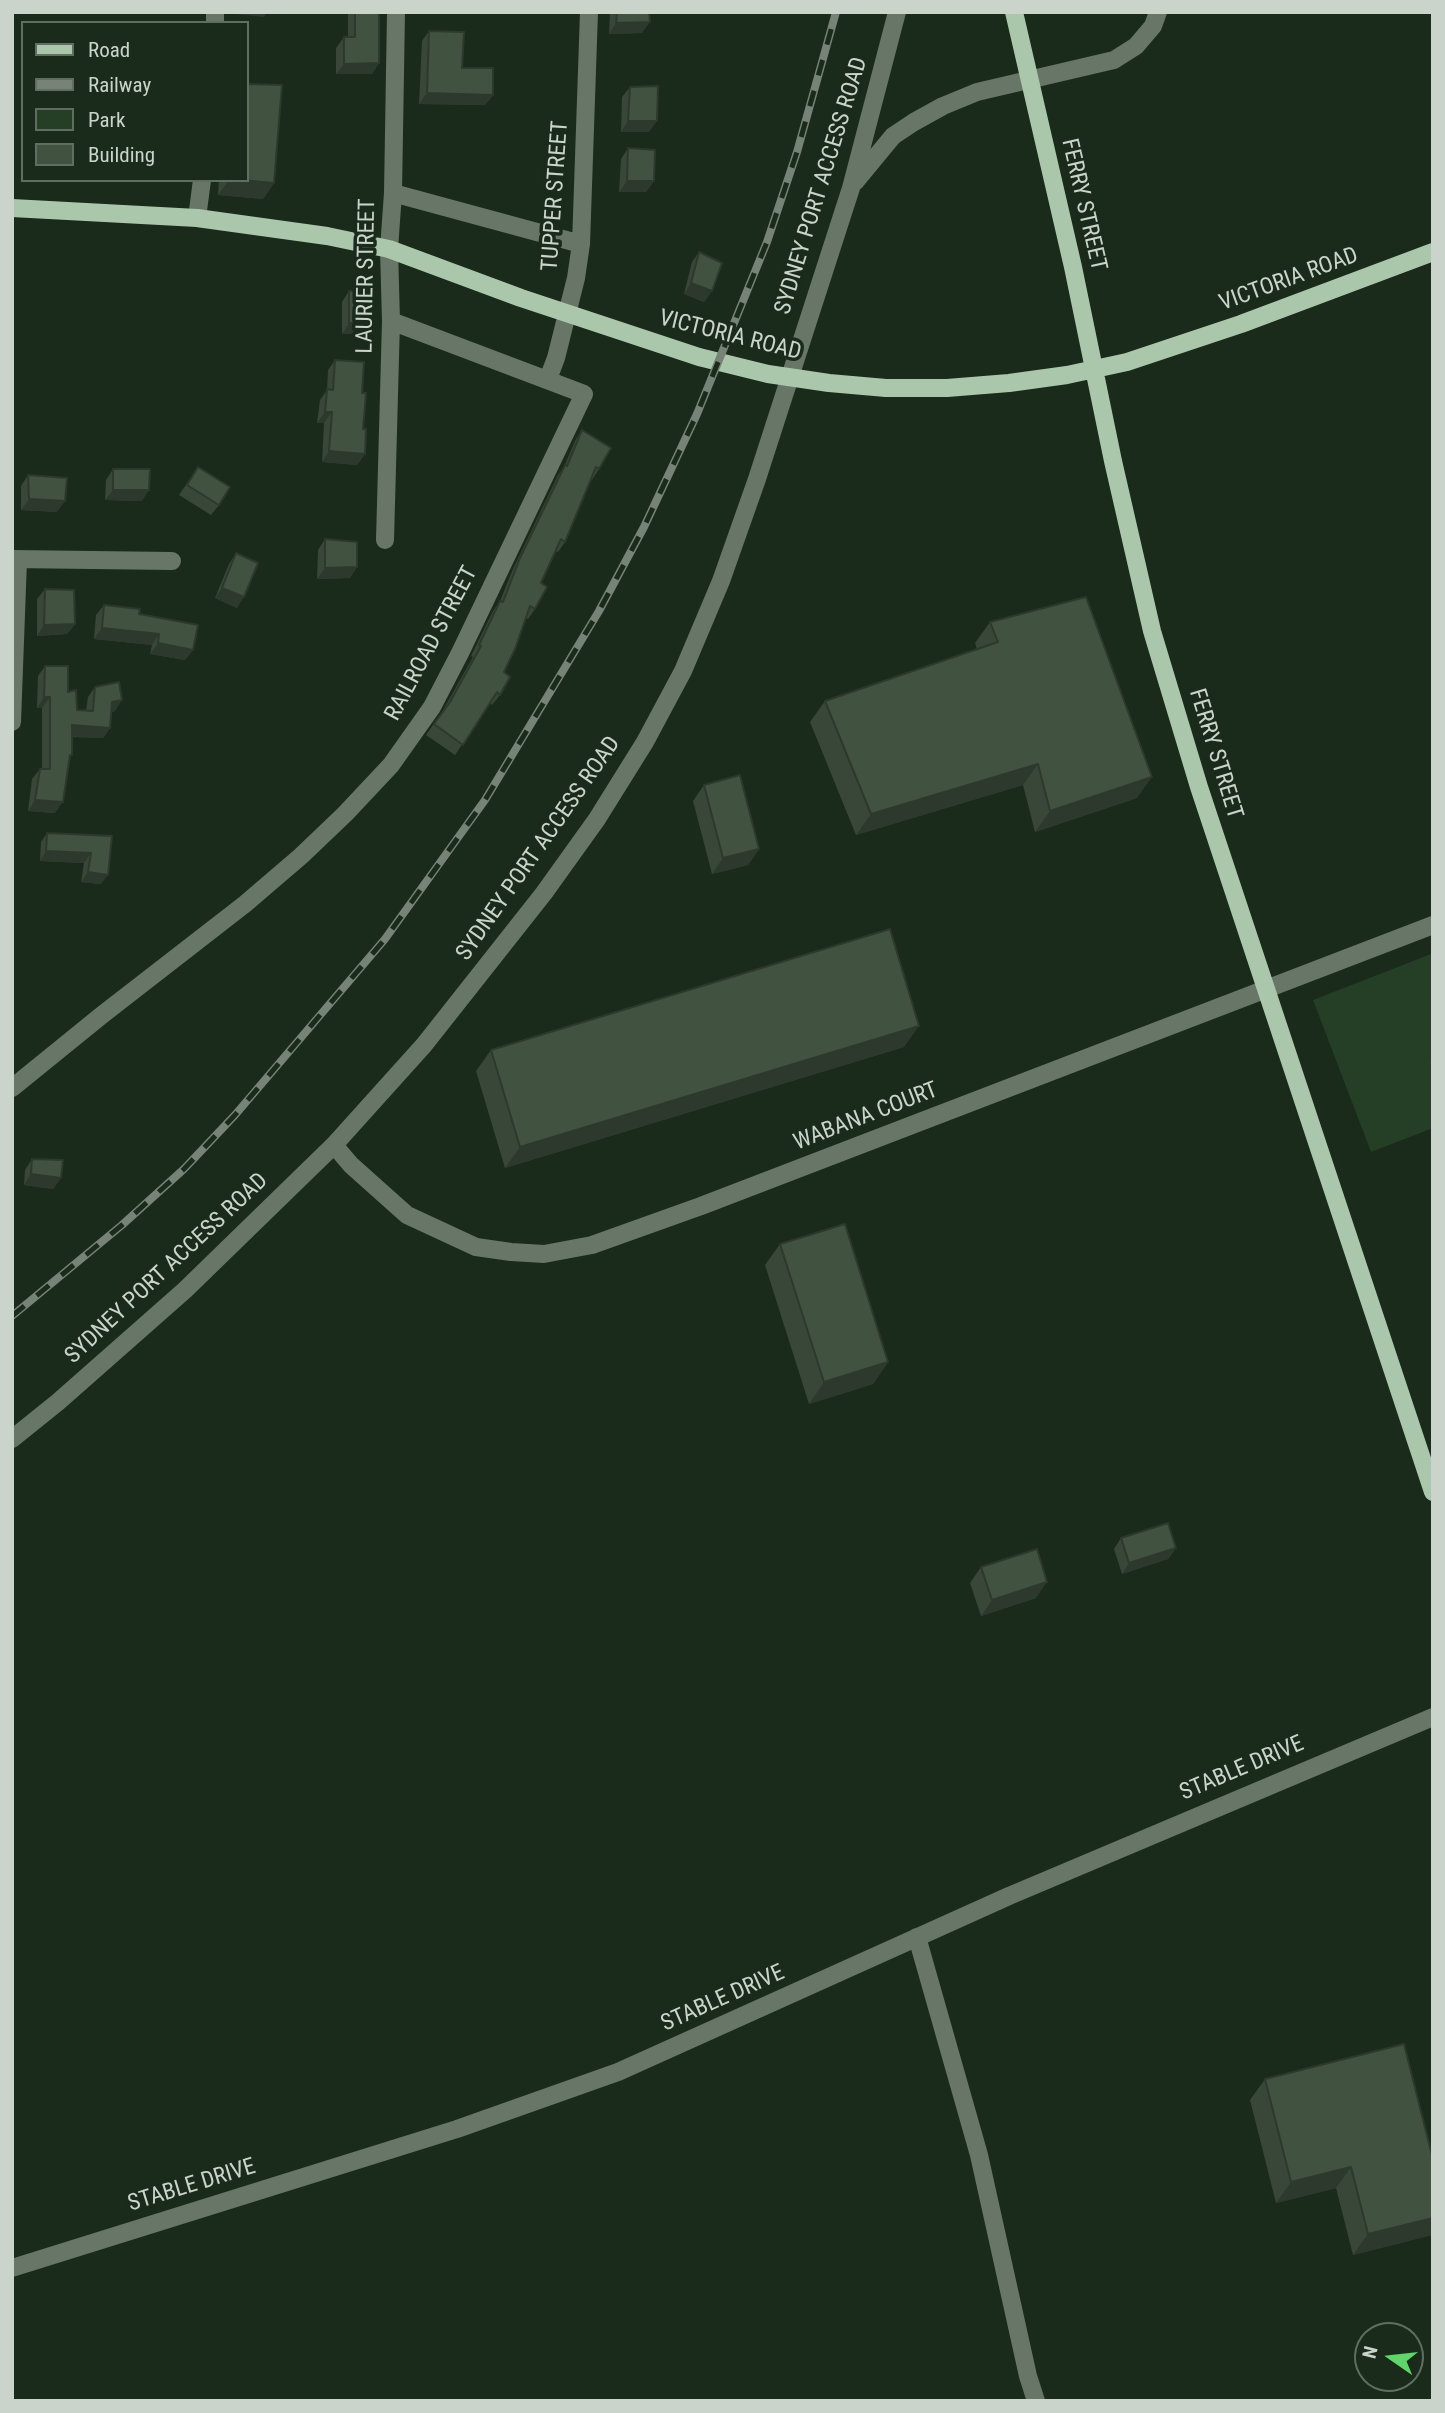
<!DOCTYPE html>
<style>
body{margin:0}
#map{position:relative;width:1445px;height:2413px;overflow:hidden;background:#1a2a1b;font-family:"Roboto Condensed",sans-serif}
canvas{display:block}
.frame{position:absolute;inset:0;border:14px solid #cad4ca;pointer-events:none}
.legend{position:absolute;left:21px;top:21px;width:228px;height:161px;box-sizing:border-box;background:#1a2a1b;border:2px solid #606e61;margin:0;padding:9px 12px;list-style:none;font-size:21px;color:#cad4ca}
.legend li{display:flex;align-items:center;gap:14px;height:35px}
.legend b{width:35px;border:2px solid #606e61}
.north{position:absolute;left:1354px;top:2322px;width:70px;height:70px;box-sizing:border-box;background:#1a2a1b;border:2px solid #606e61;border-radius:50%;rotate:284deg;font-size:19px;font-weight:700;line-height:28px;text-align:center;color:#cad4ca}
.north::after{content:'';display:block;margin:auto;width:24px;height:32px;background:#5fd56b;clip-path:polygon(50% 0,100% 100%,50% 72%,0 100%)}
</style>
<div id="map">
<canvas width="1445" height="2413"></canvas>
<div class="frame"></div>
<ul class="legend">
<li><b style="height:9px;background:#abc7ab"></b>Road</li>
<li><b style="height:9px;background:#768376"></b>Railway</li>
<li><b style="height:19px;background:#253f26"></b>Park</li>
<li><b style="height:19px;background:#415241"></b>Building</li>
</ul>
<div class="north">N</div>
</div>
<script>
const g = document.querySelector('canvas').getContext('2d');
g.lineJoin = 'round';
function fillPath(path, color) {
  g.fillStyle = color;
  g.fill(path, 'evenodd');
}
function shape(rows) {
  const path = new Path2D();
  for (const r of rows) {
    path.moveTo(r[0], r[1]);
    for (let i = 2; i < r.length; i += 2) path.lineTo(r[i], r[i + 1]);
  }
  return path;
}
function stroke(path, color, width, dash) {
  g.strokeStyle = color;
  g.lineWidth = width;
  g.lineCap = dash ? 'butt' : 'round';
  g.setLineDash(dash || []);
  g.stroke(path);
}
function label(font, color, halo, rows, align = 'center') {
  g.font = font + ' "Roboto Condensed",sans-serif';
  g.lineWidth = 7;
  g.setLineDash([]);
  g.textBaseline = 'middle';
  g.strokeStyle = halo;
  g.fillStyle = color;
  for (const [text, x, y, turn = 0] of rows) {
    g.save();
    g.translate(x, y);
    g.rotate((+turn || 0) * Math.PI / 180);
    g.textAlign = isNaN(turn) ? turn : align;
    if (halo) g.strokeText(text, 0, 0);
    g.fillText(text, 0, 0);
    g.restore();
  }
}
fillPath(shape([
 [1431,954,1433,1128,1371,1152,1313,1000]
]), '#253f26');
stroke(shape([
 [215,23,215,12],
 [855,182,893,136,914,122,943,106,977,92,1114,60,1136,46,1153,26,1158,12],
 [393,193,581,244],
 [197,218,202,180],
 [548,379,556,358,576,278,581,244,589,12],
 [385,540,391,321,389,249,393,193,396,12],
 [12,559,172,561],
 [12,722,18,560],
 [12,1088,102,1015,245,904,301,856,345,814,391,765,432,707,460,653,584,394,391,321],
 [334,1145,351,1165,407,1215,476,1247,511,1252,544,1254,592,1245,701,1206,1433,925],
 [12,1439,58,1402,185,1290,334,1145,424,1045,544,893,597,819,645,742,683,671,721,581,757,479,851,188,897,12],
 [917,1937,979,2155,1028,2376,1036,2401],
 [12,2268,457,2129,618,2072,1009,1896,1433,1717]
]), '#687668', 18);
stroke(shape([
 [1014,12,1073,267,1113,461,1152,631,1199,787,1433,1492],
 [12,208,197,218,327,236,389,249,521,298,699,357,768,374,829,383,886,388,947,388,1009,383,1067,375,1127,362,1241,324,1433,252]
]), '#abc7ab', 18);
const rail = shape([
 [12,1316,122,1225,184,1169,235,1115,385,939,485,800,599,611,644,527,697,414,767,242,797,152,836,12]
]);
stroke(rail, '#768376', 8);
stroke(rail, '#1a2a1b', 5, [16]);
fillPath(shape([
 [348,12,379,12,379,63,372,74,336,74,336,48,344,37,348,37],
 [610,12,649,12,642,33,609,34],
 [429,31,462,68,493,95,485,105,419,104,422,41],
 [630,87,649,132,621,132,622,97],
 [628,148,654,181,646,192,619,192,621,159],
 [219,180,247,180,274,183,263,199,218,195],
 [699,252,712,291,704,302,684,294,692,262],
 [349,291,363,334,342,334,342,302],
 [335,360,362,393,365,454,357,465,322,462,324,423,317,423,320,400,327,390,328,370],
 [582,430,599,469,592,480,590,479,565,542,558,552,556,551,541,583,535,609,528,619,526,618,504,672,500,695,492,705,490,703,455,755,426,735,442,712,473,657,471,656,493,611,500,601,513,569,558,475,564,467,575,441],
 [198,467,219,505,211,515,179,495],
 [113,469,142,501,105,500,106,480],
 [28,475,57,512,21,510,21,486],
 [325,539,357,567,350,578,317,579,318,550],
 [236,553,237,608,215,598,229,564],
 [45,589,75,624,67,634,37,636,37,599],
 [104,605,139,614,193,650,185,660,150,654,152,645,94,639,96,615],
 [990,622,1137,798,1035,832,1023,785,856,835,810,722,825,701,977,649,975,643],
 [45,666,68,692,77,710,86,711,88,697,95,687,115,711,111,712,110,728,103,738,72,737,69,760,55,813,28,811,32,779,40,769,42,769,42,708,37,708,38,676],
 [704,785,759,849,748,865,712,874,693,801],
 [47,833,112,836,101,884,81,882,84,863,40,861,41,842],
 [904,1047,505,1168,476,1071,491,1050],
 [1433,1058,1433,1070,1430,1062],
 [32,1159,61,1178,53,1189,24,1185,25,1170],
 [780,1244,888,1362,873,1384,809,1404,765,1265],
 [1121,1538,1176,1548,1168,1559,1122,1574,1114,1549],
 [981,1567,1036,1598,981,1616,970,1583],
 [1265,2079,1432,2235,1353,2255,1336,2188,1276,2203,1250,2100]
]), '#384738');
fillPath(shape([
 [227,12,267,12,264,17,226,13],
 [650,22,642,33,609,34,616,23],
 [379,63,372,74,336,74,344,64],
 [427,93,493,95,485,105,419,104],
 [628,121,657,121,649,132,621,132],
 [229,180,242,180,274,183,263,199,218,195],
 [627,181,654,181,646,192,619,192],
 [691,283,712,291,704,302,684,294],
 [349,323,371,323,363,334,342,334],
 [325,412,332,412,324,423,317,423],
 [329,451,365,454,357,465,322,462],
 [113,490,149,490,142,501,105,500],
 [29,499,65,501,57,512,21,510],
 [357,567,350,578,317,579,325,568],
 [222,588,244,597,237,608,215,598],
 [75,624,67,634,37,636,44,625],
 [102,628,159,634,152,645,94,639],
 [158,643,193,650,185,660,150,654],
 [44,697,50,697,42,708,37,708],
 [122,700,115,711,104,713,112,702],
 [72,725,110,728,103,738,65,736],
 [1038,764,1023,785,856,835,871,814],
 [1152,777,1137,798,1035,832,1050,811],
 [35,800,63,802,55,813,28,811],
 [759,849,748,865,712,874,723,858],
 [46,851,91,853,84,863,40,861],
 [88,872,108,875,101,884,81,882],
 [919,1026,904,1047,505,1168,520,1147],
 [31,1174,61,1178,53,1189,24,1185],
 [888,1362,873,1384,809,1404,824,1382],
 [1176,1548,1168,1559,1122,1574,1129,1563],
 [1047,1582,1036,1598,981,1616,992,1600],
 [1351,2167,1336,2188,1276,2203,1291,2182],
 [1433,2218,1432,2235,1353,2255,1368,2234]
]), '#2e392e');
const building = shape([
 [355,12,379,12,379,63,344,64,344,37,355,37,355,12],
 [617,12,649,12,650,22,616,23,617,12],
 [429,31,464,32,462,68,493,68,493,95,427,93,429,31],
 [247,84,282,85,274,183,242,180,247,180,247,84],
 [658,86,657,121,628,121,630,87,658,86],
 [628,148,655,150,654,181,627,181,628,148],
 [699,252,722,263,712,291,691,283,699,252],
 [349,291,371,291,371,323,349,323,349,291],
 [335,360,364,362,362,393,366,393,363,429,366,429,365,454,329,451,332,412,325,412,327,389,333,390,335,360],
 [582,430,611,448,599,469,596,467,565,542,561,539,541,583,547,587,535,609,530,606,515,649,504,672,510,677,500,695,497,692,463,745,434,724,450,702,481,646,479,645,500,601,503,602,520,558,565,465,567,466,582,430],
 [198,467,230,487,219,505,187,485,198,467],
 [113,469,150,469,149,490,113,490,113,469],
 [28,475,67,478,65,501,29,499,28,475],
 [325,539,357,542,357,567,325,568,325,539],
 [236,553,258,563,244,597,222,588,236,553],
 [45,589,74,590,75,624,44,625,45,589],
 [1086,597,1152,777,1050,811,1038,764,871,814,825,701,998,642,990,622,1086,597],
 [104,605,140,609,139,614,198,625,193,650,158,643,159,634,102,628,104,605],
 [45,666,68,666,68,692,76,690,77,710,93,711,95,687,119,682,122,700,112,702,110,728,72,725,72,755,70,755,63,802,35,800,40,769,50,769,50,697,44,697,45,666],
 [740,775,759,849,723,858,704,785,740,775],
 [47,833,112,836,108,875,88,872,91,853,46,851,47,833],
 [890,929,919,1026,520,1147,491,1050,890,929],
 [32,1159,63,1160,61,1178,31,1174,32,1159],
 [845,1224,888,1362,824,1382,780,1244,845,1224],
 [1168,1523,1176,1548,1129,1563,1121,1538,1168,1523],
 [1037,1549,1047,1582,992,1600,981,1567,1037,1549],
 [1404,2044,1433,2159,1433,2218,1368,2234,1351,2167,1291,2182,1265,2079,1404,2044]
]);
fillPath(building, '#415241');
stroke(building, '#2e392e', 2);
label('23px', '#cad4ca', '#1a2a1b', [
 ["SYDNEY PORT ACCESS ROAD",822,186,-73],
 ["TUPPER STREET",556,196,-86],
 ["FERRY STREET",1083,205,77],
 ["LAURIER STREET",367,276,-89],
 ["VICTORIA ROAD",1289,280,-20],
 ["VICTORIA ROAD",730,336,14],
 ["RAILROAD STREET",432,644,-62],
 ["FERRY STREET",1215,754,73],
 ["SYDNEY PORT ACCESS ROAD",539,849,-55],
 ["WABANA COURT",866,1117,-21],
 ["SYDNEY PORT ACCESS ROAD",167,1269,-43],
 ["STABLE DRIVE",1242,1769,-23],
 ["STABLE DRIVE",723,1999,-24],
 ["STABLE DRIVE",192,2186,-17]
]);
</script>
